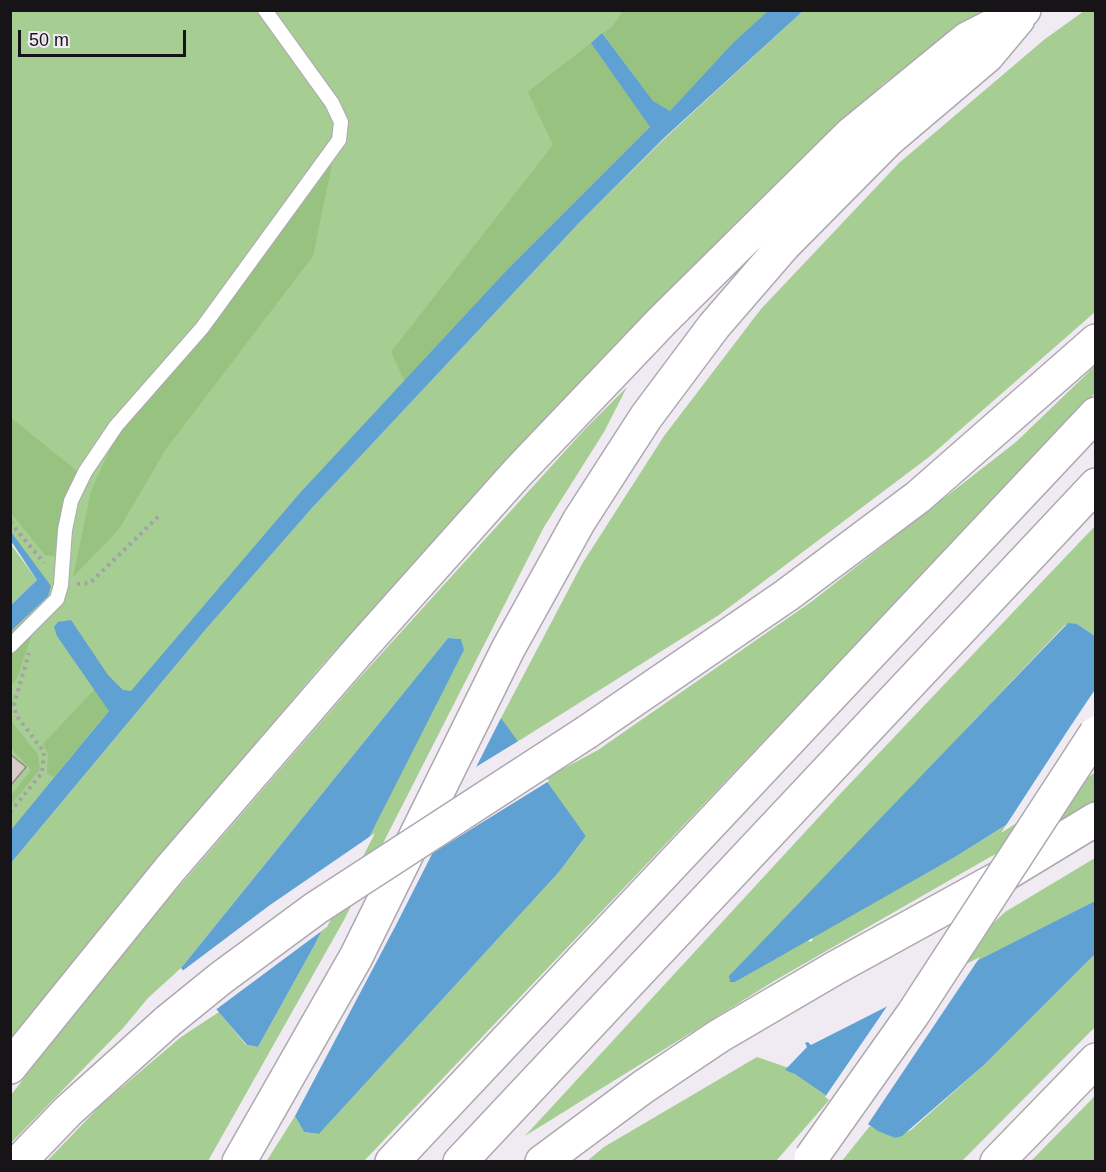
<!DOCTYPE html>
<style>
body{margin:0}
#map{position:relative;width:1106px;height:1172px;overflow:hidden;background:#f0eaf3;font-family:Helvetica,sans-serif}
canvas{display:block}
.frame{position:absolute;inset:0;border:12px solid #171417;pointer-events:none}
.scale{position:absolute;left:18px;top:30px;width:168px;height:27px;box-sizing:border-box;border:3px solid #171417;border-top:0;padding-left:8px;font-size:18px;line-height:21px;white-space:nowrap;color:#171417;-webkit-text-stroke:4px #f0eaf3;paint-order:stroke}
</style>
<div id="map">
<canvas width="1106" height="1172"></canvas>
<div class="frame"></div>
<div class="scale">50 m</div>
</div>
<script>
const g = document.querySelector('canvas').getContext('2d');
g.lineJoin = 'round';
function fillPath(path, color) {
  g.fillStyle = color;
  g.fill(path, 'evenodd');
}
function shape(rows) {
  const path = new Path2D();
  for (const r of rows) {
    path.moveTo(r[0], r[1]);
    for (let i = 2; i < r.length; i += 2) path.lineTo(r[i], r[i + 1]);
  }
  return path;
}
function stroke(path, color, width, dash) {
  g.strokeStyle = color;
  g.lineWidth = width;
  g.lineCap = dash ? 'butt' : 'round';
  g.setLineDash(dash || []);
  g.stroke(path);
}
fillPath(shape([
 [10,11,789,11,479,317,11,851,11,620,45,588,11,537],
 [803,11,982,11,883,84,730,229,536,429,321,666,170,844,11,1042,11,863,206,629,312,508,579,223,664,139],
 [1084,11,1096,11,1095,312,929,457,719,615,517,742,501,718,582,564,664,436,761,309,899,163,1045,39],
 [1095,366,1095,393,364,1161,266,1162,295,1116,304,1132,319,1134,559,872,586,836,544,779,598,750,811,602,1016,442],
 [627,387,604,432,544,527,344,920,208,1161,47,1161,101,1105,181,1037,219,1012,246,1045,258,1047,314,946,463,650,461,639,448,638,181,968,148,998,124,1027,11,1143,11,1095,113,963,354,684,585,429],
 [1095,526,1095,636,1077,624,1065,625,729,979,735,982,807,939,810,942,813,940,811,937,955,857,1095,769,1095,804,990,857,774,981,525,1136,841,793],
 [10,543,37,580,11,605,10,605],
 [1095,858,1095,901,925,988,1005,912],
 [1095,954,1095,1027,962,1161,841,1162,870,1126,895,1138,911,1130,984,1065],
 [757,1057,789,1068,831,1098,776,1161,586,1162,604,1147],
 [1095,1095,1095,1161,1031,1161,1091,1100]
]), '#a6cd92');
fillPath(shape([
 [623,11,768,11,733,43,670,111,653,101,603,33,613,26],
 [591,43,650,127,508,269,405,382,391,352,553,145,528,92],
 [332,164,313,256,166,449,119,529,73,577,91,491,112,445,135,410,215,320],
 [10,417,78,472,61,520,55,556,45,555,11,513],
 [34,628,17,678,11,686,10,654],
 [95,689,109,710,54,777,47,774,48,754,43,744],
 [11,721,38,755,40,769,11,805,11,796,31,770,11,748]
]), '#97c280');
fillPath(shape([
 [768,11,803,11,664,138,579,223,312,508,206,629,11,863,11,830,109,711,57,636,54,627,58,622,71,620,108,675,123,690,131,691,299,494,508,269,650,127,591,43,602,33,653,101,670,111,733,43],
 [11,532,51,586,48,596,11,631,11,605,37,580,11,541],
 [1068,623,1077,624,1095,636,1095,769,955,857,735,982,730,982,729,976],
 [448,638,461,639,464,650,314,946,258,1047,247,1045,181,968],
 [501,718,586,836,559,872,319,1134,304,1132,295,1116,396,925],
 [1095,901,1095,954,984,1065,902,1136,895,1138,878,1131,795,1074,785,1070,807,1047,805,1043,808,1042,811,1045]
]), '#60a1d3');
fillPath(shape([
 [1096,688,1096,772,1001,833,1068,730],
 [520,740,549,781,428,856,471,770],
 [375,833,327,927,214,1011,181,972,270,905],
 [980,957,866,1127,825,1097,890,1002]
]), '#f0eaf3');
const building = shape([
 [10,754,26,767,10,786,10,754]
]);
fillPath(building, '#d7cdc7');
stroke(building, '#928984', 1.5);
const lane = shape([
 [10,646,57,599,61,585,65,530,71,501,85,472,116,426,202,328,339,140,341,122,332,103,265,10]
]);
const highway = shape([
 [587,732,787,595,918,497,1096,341],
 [10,1067,170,869,360,649,518,472,662,321,851,134,967,39,1024,10],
 [19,1162,68,1111,168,1021],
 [239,1162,356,957,508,649,579,521,646,417,714,326,784,245,888,140,987,56,1018,19],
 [392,1162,1096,414],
 [460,1162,1096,485],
 [542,1162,643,1087,719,1036,835,968,999,878,1096,819],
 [997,1162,1096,1060]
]);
stroke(lane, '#aea8b0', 16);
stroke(highway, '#aea8b0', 36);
stroke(shape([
 [10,522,44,563],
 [77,584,90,583,160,515],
 [10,812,42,773,44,752,16,715,14,704,29,653]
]), '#a5a0a7', 4, [3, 4.5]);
stroke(lane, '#fff', 14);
stroke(highway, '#fff', 33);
const highwayBridge = shape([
 [168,1021,221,978,316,908,587,732],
 [811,1158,913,1014,1096,733]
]);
stroke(highwayBridge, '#aea8b0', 36, []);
stroke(highwayBridge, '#fff', 33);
</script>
